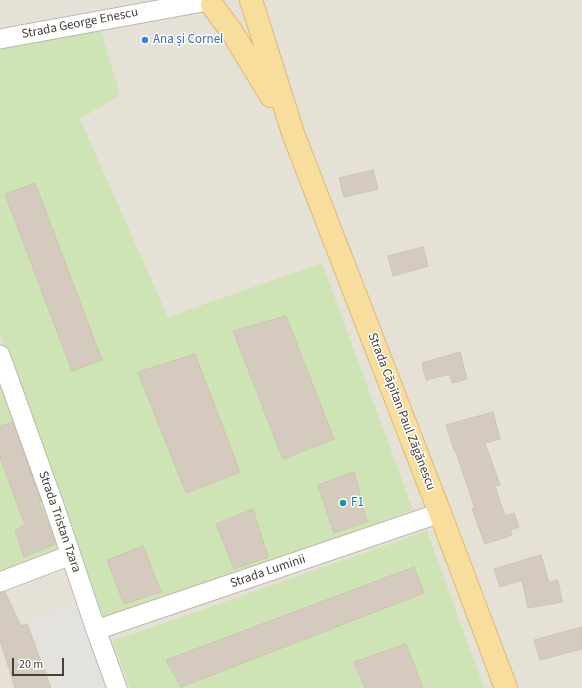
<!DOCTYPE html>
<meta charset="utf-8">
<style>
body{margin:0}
#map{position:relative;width:582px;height:688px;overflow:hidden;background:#f3f0e8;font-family:"Source Sans 3",sans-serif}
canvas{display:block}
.scale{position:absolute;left:12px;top:658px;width:52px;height:18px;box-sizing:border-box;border:2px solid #464037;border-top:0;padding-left:5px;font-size:12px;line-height:14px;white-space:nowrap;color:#464037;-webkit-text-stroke:3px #fff;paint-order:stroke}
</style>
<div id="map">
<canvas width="582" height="688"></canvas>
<div class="scale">20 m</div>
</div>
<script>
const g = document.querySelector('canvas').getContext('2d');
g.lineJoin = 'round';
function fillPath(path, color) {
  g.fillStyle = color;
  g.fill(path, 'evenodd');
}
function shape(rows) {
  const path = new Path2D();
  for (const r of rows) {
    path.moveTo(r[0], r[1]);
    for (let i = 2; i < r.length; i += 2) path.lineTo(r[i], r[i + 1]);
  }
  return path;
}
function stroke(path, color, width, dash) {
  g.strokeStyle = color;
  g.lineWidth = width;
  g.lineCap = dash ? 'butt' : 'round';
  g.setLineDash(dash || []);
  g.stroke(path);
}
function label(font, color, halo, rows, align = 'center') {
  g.font = font + ' "Source Sans 3",sans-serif';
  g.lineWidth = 3;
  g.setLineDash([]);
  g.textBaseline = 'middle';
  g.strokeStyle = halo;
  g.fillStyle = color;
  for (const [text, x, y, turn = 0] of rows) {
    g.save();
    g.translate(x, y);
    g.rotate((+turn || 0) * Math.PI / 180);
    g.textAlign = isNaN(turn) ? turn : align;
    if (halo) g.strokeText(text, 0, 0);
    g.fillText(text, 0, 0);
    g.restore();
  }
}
fillPath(shape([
 [0,0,582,0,582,688,0,688]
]), '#e6e1d7');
fillPath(shape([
 [99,24,120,95,80,119,168,317,322,263,413,510,105,621,0,333,0,45],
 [0,375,63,550,3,574,0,566],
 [427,531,484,688,130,688,112,641]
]), '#cee4b4');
fillPath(shape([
 [86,600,119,688,55,688,29,618]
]), '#e4e2df');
const building = shape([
 [373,170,378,189,344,197,339,178,373,170],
 [35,183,102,360,72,371,5,194,35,183],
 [423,247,428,266,393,276,388,256,423,247],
 [286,316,334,439,283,459,233,331,286,316],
 [460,352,467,379,452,383,450,374,426,380,422,363,460,352],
 [195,354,240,472,186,493,138,372,195,354],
 [493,412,500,439,485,443,500,485,495,486,505,516,514,513,519,527,510,530,512,535,485,544,472,509,475,508,455,450,454,450,446,425,493,412],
 [13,422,41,502,39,502,48,523,55,544,24,557,15,530,25,525,0,457,0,426,13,422],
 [354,472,367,522,334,533,318,485,354,472],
 [253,509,268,557,234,569,216,524,253,509],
 [143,546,161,592,124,604,107,560,143,546],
 [541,555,549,582,558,580,562,602,528,608,522,580,500,587,494,569,541,555],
 [414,567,424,593,181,687,166,660,414,567],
 [5,592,21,626,27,624,51,688,15,688,0,640,0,593,5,592],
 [582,627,582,649,540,660,534,640,582,627],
 [406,644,423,688,365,688,354,662,406,644]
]);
fillPath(building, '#d4cbbe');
stroke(building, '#cec3b2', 1);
const minor = shape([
 [0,39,208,1],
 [0,355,55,508,96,630,117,688],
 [0,582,71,555],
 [96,630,440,513]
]);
const major = shape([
 [251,0,294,136,440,513,506,688],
 [212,5,232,32,271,96]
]);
stroke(minor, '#beb7ab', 21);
stroke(major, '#dbbb6d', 24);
stroke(minor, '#fff', 19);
stroke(major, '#f7de9d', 22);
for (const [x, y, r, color] of [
 [145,40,4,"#3f7fe0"],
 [343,503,4,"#0f9aa8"]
]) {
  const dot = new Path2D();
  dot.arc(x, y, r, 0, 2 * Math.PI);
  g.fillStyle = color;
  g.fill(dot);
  stroke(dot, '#fff', 1.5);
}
label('13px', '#464037', '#fff', [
 ["Strada George Enescu",80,24,-11],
 ["Strada Căpitan Paul Zăgănescu",401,412,69],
 ["Strada Tristan Tzara",59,522,71],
 ["Strada Luminii",268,572,-19]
]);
label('13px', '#366cbe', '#fff', [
 ["Ana și Cornel",153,40]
], 'left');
label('13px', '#0d838f', '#fff', [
 ["F1",351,503]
], 'left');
</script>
